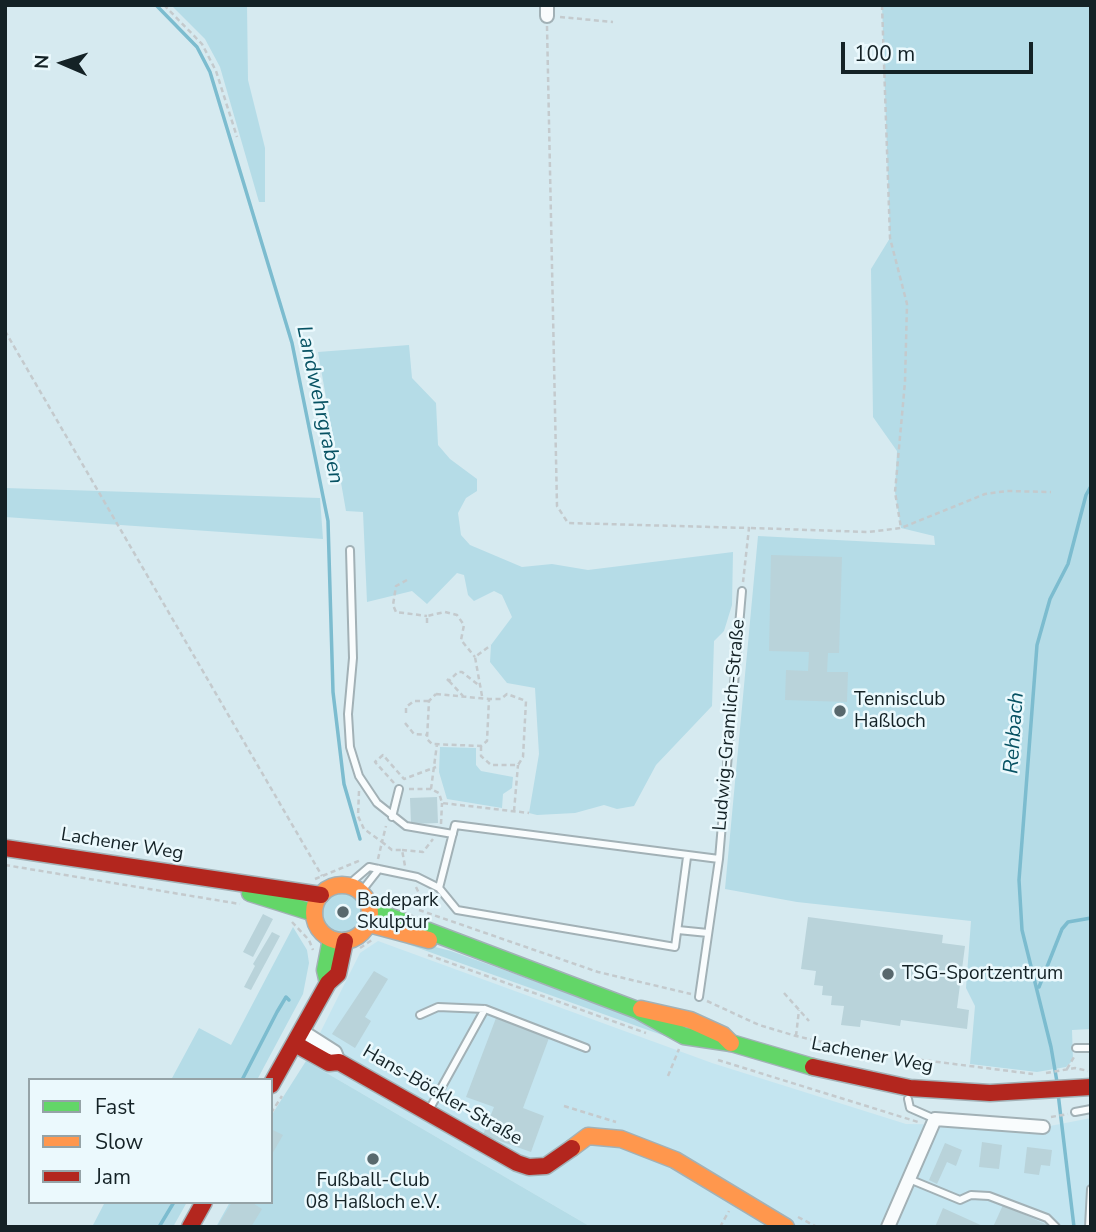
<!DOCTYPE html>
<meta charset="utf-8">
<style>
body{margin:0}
#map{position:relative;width:1096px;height:1232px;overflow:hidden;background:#d6eaf0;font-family:"Nunito Sans",sans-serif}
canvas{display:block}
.frame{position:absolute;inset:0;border:7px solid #142226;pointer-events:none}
.legend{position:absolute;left:28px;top:1078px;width:245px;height:126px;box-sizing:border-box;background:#ebf9fd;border:2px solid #95a3a7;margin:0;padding:9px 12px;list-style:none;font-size:21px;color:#142226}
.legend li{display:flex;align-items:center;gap:14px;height:35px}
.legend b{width:35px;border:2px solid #95a3a7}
.north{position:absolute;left:28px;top:28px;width:70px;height:70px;-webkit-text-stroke:5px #ebf9fd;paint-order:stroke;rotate:273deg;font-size:19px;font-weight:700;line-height:28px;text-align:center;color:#142226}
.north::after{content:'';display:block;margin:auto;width:24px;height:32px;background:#142226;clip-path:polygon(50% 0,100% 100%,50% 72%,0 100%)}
.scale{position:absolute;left:841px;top:42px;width:192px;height:32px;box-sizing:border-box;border:4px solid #142226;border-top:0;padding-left:9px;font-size:21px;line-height:24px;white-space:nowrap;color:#142226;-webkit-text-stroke:5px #ebf9fd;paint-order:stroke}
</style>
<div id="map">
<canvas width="1096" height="1232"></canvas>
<div class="frame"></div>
<ul class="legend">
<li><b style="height:9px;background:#63d668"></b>Fast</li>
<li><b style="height:9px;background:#ff974d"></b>Slow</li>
<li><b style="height:9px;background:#b3261e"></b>Jam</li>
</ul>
<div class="north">N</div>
<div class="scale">100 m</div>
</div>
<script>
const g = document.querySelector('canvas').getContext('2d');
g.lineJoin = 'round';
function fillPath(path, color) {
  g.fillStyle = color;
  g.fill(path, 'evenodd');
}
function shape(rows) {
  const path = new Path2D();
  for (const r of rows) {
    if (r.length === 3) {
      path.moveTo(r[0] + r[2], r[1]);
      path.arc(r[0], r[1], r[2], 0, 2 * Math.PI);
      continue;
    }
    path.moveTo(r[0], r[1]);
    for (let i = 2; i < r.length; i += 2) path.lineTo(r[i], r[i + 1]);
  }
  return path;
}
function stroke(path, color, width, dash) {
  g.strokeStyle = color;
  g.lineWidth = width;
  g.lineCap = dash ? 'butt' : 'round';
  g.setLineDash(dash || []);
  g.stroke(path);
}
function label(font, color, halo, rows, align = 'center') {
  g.font = font + ' "Nunito Sans",sans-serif';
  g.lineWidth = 5;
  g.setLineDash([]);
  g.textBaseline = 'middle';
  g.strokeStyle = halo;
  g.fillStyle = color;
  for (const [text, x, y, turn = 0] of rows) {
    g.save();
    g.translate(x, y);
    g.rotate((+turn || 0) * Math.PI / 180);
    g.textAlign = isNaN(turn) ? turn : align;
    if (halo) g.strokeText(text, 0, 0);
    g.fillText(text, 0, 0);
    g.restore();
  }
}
fillPath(shape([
 [378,941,712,1063,906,1124,1050,1126,1091,1118,1091,1227,591,1227,306,1061,360,953]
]), '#c4e5f0');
fillPath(shape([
 [171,5,247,5,248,80,265,148,265,202,259,202,220,67,205,39],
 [882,5,1091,5,1091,1029,1072,1030,1073,1060,1066,1067,1037,1072,970,1064,975,1006,966,988,971,921,797,902,725,889,758,536,935,545,934,536,901,528,895,492,897,451,873,417,871,269,890,238],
 [409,345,412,378,436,403,438,445,450,459,477,479,477,491,466,498,458,513,461,535,470,545,522,567,552,564,588,570,733,552,732,605,724,631,714,641,712,706,656,765,634,806,617,809,604,805,575,813,537,815,529,813,539,754,535,688,507,683,490,662,491,645,512,617,502,595,494,591,474,601,468,595,464,575,457,573,427,604,412,591,367,602,363,512,346,511,318,352],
 [5,488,320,498,323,539,5,517],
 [440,747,476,748,476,765,481,771,513,777,512,788,503,794,502,808,447,799,439,772],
 [343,914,21],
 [293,927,307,950,309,963,303,994,257,1080,171,1080,199,1028,231,1045],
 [408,940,451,951,649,1022,676,1040,407,944],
 [306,1061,591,1227,216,1227,230,1202,271,1202,271,1116],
 [105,1202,187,1202,173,1227,92,1227]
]), '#b5dce7');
stroke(shape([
 [156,5,197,47,210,72,292,343,328,521,333,692,344,784,360,839],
 [1039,987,1062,929,1068,922,1091,918],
 [242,1080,277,1012,286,997,289,1000],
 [1057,1082,1051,1047,1022,930,1019,880,1037,645,1050,599,1068,564,1086,495,1091,486],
 [1058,1093,1074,1227],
 [159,1227,174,1202]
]), '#7cbccf', 3.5);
fillPath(shape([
 [771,555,842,557,839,653,828,653,827,672,848,672,847,702,785,700,786,670,808,671,809,652,769,651],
 [437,797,438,823,411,824,410,798],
 [263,914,273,919,253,957,243,952],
 [808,917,943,935,942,943,965,946,957,1008,969,1010,967,1029,901,1020,900,1026,861,1020,860,1027,841,1025,844,1006,831,1005,832,996,822,995,823,986,814,985,816,971,801,969],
 [272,932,280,936,251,990,244,987,255,966,253,964],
 [374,971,388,979,365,1017,371,1021,355,1048,332,1034],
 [496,1018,549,1038,523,1108,544,1116,531,1152,483,1135,494,1107,466,1097],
 [273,1130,283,1135,271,1156,271,1133],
 [982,1142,1002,1145,999,1169,979,1167],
 [945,1143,962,1150,956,1166,947,1162,937,1184,929,1180],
 [1027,1147,1052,1150,1050,1166,1041,1165,1039,1175,1024,1173],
 [232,1202,251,1202,262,1209,251,1227,217,1227],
 [1003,1205,1052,1227,993,1227],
 [943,1208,985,1227,935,1227]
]), '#b9d3da');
const lane = shape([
 [350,550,353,658,348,714,350,747,359,776,377,803,406,826,453,834],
 [392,817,399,789],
 [348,885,369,867,417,877,439,888,457,910,675,947,687,857],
 [439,888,455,825,719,859],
 [361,892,379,869],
 [678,930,708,933],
 [699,997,719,859,742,591],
 [420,1015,438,1007,485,1009,586,1048],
 [1076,1048,1091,1048],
 [908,1099,910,1108,935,1119],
 [429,1110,485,1009],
 [1075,1112,1091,1109],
 [909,1179,960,1200,971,1195,989,1196,1047,1218,1056,1227],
 [1089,1227,1091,1189]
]);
const street = shape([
 [547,16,547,5],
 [302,1031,335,1052,339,1062],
 [888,1227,935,1119,1043,1127]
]);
const fast = shape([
 [250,893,314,913],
 [370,909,637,1010,684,1036,731,1043,813,1067],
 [328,983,325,970,331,939]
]);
const slow = shape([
 [342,913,28],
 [369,924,429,940],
 [641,1009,690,1020,723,1035,731,1043],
 [572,1148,588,1136,621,1139,675,1160,786,1227]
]);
const jam = shape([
 [5,848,321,895],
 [295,1044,329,1063,339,1062,517,1163,529,1167,546,1166,572,1148],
 [813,1067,910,1088,990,1093,1091,1087],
 [271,1085,328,983,338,974,345,941],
 [190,1227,204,1202]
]);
stroke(lane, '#a2b1b6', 10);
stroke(street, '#a2b1b6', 16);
stroke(fast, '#a2b1b6', 19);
stroke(slow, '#a2b1b6', 19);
stroke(jam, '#a2b1b6', 19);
stroke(shape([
 [164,5,202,44,216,71,237,137],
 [882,5,890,238,907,304,905,382,895,492,901,528],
 [560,17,613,22],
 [547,26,557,506,568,523,749,528,743,582],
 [5,331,322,876],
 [751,528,868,532,901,528,985,494,1007,491,1051,492],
 [407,580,396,586,393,605,396,612,427,616],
 [427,623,427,616,445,612,457,615,464,625,461,640,475,657],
 [447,679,449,681,458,672,462,672,481,687],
 [449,681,463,696],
 [436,694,489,699,487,741,481,746,432,744,427,739,429,701,436,694],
 [482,696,475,657,491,645],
 [406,713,406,707,414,701,429,701],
 [405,723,414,734,427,735],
 [481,746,481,756,491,765,518,765,523,757,526,701,507,694,501,699,489,699],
 [394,783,375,762,383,755,404,779,436,767],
 [409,789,431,789,439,793,442,803,529,813],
 [431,789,437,744],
 [359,791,358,816,364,829,382,842,386,826],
 [514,811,518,765],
 [441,824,442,803],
 [402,850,423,852,433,839],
 [378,859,382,842,392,850,402,850,405,866],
 [5,865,240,904],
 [315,879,361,860],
 [416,887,422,900,419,910],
 [419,910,598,972,691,994],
 [292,922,309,940,313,950],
 [360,948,372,940],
 [428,955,646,1033],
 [784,993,809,1021],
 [707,1001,759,1025,796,1036,875,1054,1033,1074],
 [796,1036,799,1010],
 [718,1060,918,1122],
 [1067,1069,1074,1057],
 [1046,1073,1075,1068,1088,1071],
 [668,1076,679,1049],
 [564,1106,616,1122],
 [271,1113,282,1096],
 [1051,1117,1068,1114],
 [798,1217,817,1227],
 [720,1227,729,1211]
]), '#c4cacd', 2.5, [5, 3.5]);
stroke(lane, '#f9fcfd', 6);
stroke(street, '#f9fcfd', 12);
stroke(fast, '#63d668', 16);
stroke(slow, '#ff974d', 16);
stroke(jam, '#b3261e', 16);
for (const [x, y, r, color] of [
 [840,711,7,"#58686d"],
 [343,912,7,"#58686d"],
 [888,974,7,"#58686d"],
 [373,1159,7,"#58686d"]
]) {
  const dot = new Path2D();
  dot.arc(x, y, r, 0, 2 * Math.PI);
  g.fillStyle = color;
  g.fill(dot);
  stroke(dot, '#ebf9fd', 2.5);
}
label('19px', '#142226', '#ebf9fd', [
 ["Tennisclub",854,700],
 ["Haßloch",854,722],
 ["Badepark",357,901],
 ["Skulptur",357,923],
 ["TSG-Sportzentrum",902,974],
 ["Fußball-Club",373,1181,"center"],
 ["08 Haßloch e.V.",373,1203,"center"]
], 'left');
label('19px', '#142226', '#ebf9fd', [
 ["Ludwig-Gramlich-Straße",730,725,-85],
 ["Lachener Weg",122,845,9],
 ["Lachener Weg",872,1056,11],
 ["Hans-Böckler-Straße",442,1096,30]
]);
label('italic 21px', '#075263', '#ebf9fd', [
 ["Landwehrgraben",319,405,78],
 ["Rehbach",1015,733,-86]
]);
</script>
